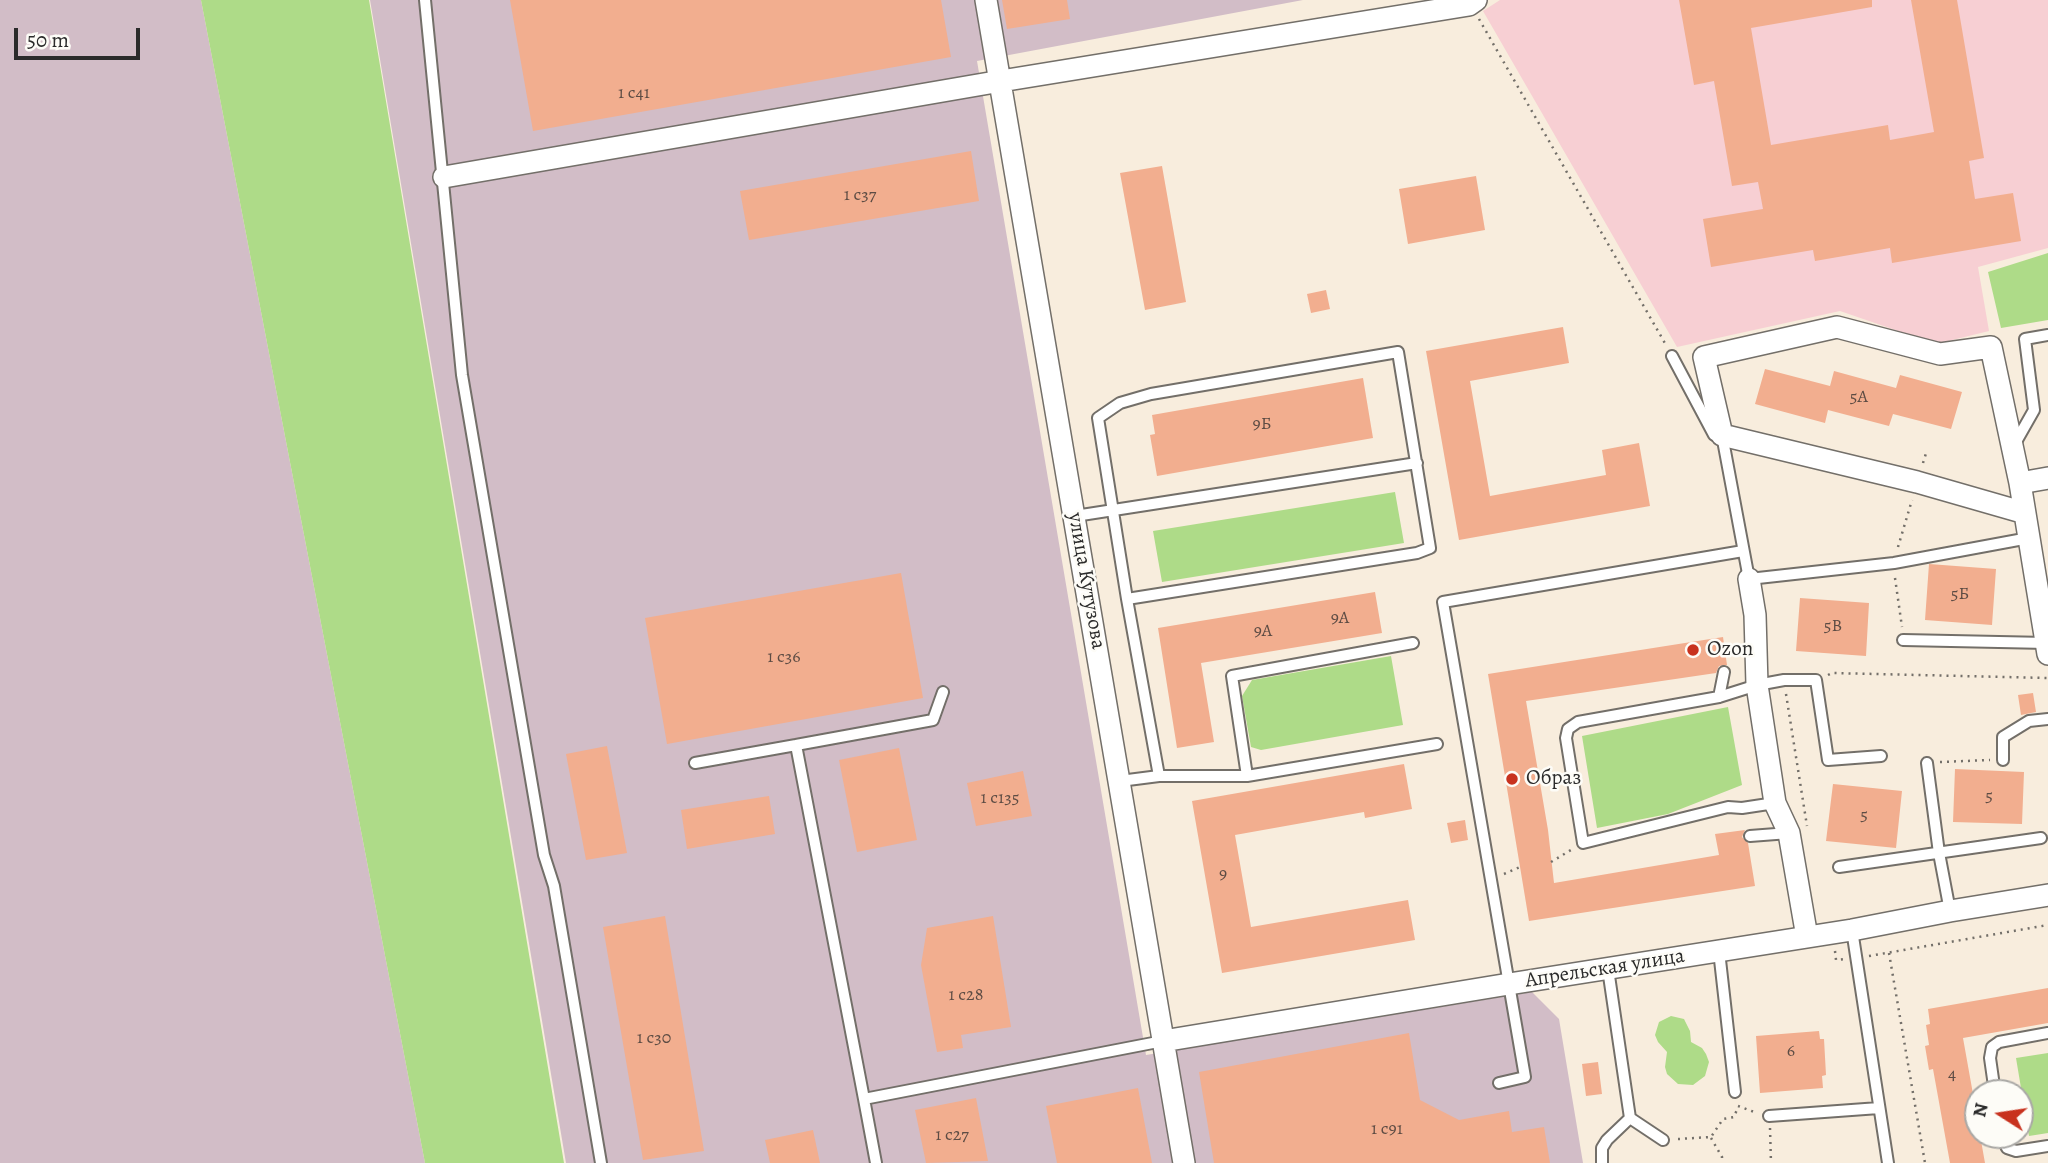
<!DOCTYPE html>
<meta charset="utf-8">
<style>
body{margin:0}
#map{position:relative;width:2048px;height:1163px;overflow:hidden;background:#f8eddd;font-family:Alegreya,serif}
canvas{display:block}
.north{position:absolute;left:1964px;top:1079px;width:70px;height:70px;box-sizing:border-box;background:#fdfcf7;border:2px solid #a9a8a5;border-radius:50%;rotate:282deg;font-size:19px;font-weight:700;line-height:28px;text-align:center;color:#2b2b2b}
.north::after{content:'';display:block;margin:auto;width:24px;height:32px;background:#c8321e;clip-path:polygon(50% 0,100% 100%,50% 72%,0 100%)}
.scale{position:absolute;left:14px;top:28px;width:126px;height:32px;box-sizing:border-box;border:4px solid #2b2b2b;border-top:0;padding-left:9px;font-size:21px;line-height:24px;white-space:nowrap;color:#2b2b2b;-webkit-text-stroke:5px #fdfcf7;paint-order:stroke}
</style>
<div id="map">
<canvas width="2048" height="1163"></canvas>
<div class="north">N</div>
<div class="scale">50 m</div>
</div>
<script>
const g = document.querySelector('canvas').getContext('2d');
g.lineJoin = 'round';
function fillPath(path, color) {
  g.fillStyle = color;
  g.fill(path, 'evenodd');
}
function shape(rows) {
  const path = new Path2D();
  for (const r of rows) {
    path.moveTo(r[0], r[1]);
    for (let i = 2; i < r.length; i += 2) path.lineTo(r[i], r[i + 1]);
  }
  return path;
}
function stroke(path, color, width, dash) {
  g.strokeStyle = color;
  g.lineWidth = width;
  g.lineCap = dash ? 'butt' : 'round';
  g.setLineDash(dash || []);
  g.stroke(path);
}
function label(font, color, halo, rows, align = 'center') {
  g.font = font + ' Alegreya,serif';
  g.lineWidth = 5;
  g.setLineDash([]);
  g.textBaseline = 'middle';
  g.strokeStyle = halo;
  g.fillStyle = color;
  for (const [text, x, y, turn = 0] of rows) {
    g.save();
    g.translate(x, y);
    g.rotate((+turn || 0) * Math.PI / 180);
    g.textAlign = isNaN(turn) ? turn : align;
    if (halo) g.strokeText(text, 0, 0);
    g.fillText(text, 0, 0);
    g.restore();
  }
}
fillPath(shape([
 [1500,0,2048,0,2048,248,1978,267,1989,331,1936,344,1840,311,1677,347,1483,11]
]), '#f7cfd3');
fillPath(shape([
 [0,0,201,0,425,1163,0,1163],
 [370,0,1303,0,977,61,1146,1055,1532,992,1559,1019,1583,1163,566,1163]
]), '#d2bdc7');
fillPath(shape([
 [201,0,369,0,564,1163,425,1163],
 [2048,253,2048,320,2001,328,1988,272],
 [1395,492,1404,543,1162,582,1153,531],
 [1391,656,1403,725,1261,750,1251,747,1242,696,1252,680],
 [1728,707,1742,785,1668,814,1597,828,1582,736],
 [1671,1016,1684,1019,1690,1031,1691,1042,1702,1048,1706,1054,1709,1062,1705,1076,1693,1085,1678,1084,1667,1074,1665,1067,1667,1052,1658,1042,1655,1035,1659,1022],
 [2048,1053,2048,1133,2029,1136,2016,1058]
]), '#aedb88');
fillPath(shape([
 [510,0,941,0,951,57,533,131],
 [1002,0,1067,0,1070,19,1007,29],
 [1679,0,1872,0,1872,7,1751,28,1771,145,1888,125,1890,140,1934,132,1911,0,1957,0,1984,158,1969,161,1975,199,2013,193,2021,241,1892,263,1890,248,1815,261,1813,250,1711,267,1703,219,1763,209,1758,182,1732,186,1714,81,1694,85],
 [971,151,979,201,749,240,740,191],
 [1162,166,1186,302,1145,310,1120,173],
 [1476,176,1485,230,1408,244,1399,189],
 [1326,290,1330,309,1311,313,1307,294],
 [1563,327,1569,363,1470,381,1490,496,1606,475,1602,450,1639,443,1650,506,1459,540,1426,351],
 [1765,369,1830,386,1834,371,1896,388,1900,375,1962,392,1951,429,1893,414,1889,426,1828,410,1825,423,1755,404],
 [1363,378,1373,438,1157,476,1150,435,1155,434,1152,415],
 [1929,564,1996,569,1992,625,1925,620],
 [901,573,923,698,667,744,645,618],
 [1375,592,1382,633,1201,663,1214,742,1177,748,1158,628],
 [1800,598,1869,603,1866,656,1796,651],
 [1723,637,1727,665,1719,666,1716,673,1526,701,1548,830,1554,883,1719,855,1715,834,1745,830,1742,837,1748,843,1755,886,1529,921,1488,674],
 [2033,693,2036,712,2021,715,2018,695],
 [607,746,627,853,586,860,566,754],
 [899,748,917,840,857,852,839,760],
 [1404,764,1412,809,1365,818,1364,812,1235,835,1251,927,1408,900,1415,940,1222,973,1192,801],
 [1955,769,2024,772,2022,824,1953,822],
 [1023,771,1032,816,976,826,967,783],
 [1833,784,1902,791,1896,848,1826,841],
 [769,796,775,834,687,849,681,810],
 [1465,820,1468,840,1451,843,1447,823],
 [665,916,704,1151,643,1160,603,927],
 [993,916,1011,1027,961,1035,963,1048,937,1052,921,965,927,928],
 [2048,988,2048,1023,1963,1038,1978,1122,1978,1135,1980,1135,1985,1163,1950,1163,1933,1069,1929,1070,1925,1046,1929,1045,1926,1025,1930,1024,1928,1009],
 [1819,1031,1820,1039,1824,1039,1826,1075,1822,1076,1823,1088,1760,1093,1756,1036],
 [1409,1033,1420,1100,1459,1120,1509,1111,1512,1132,1544,1127,1550,1163,1214,1163,1199,1072],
 [1598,1062,1602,1094,1586,1096,1582,1064],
 [1138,1088,1152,1163,1057,1163,1046,1106],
 [976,1098,988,1161,926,1163,915,1110],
 [813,1130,820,1163,770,1163,765,1140]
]), '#f2ae8f');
const lane = shape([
 [425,0,462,375,544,855,554,886,601,1163],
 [1672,356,1714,435],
 [1722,435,1749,579,1894,563,2029,538],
 [2013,447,2034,410,2025,339,2048,335],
 [1075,516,1417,463],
 [1127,599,1417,553,1430,548,1398,352,1151,394,1120,403,1098,418,1127,599,1159,776],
 [1903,640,2047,643],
 [1719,697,1724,672],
 [796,745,933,720,943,692],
 [2003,760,2003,737,2029,721,2048,719],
 [695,763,796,745,864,1099,1163,1041],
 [1927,763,1939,853,1950,911],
 [1247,776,1232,676,1413,643],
 [1120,781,1159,776,1247,776,1437,744],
 [1775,803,1742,808,1728,807,1583,843,1566,738,1568,729,1578,722,1719,697,1757,685,1784,680,1816,680,1828,760,1881,756],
 [1750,836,1789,833],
 [1839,867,2041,838],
 [1852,930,1888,1163],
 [1719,951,1735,1092],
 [1499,1083,1525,1077,1443,602,1743,551],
 [1995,1093,1990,1058,1992,1047,1999,1042,2048,1033],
 [864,1099,876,1163],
 [1769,1116,1879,1108],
 [1630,1118,1663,1140],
 [2001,1135,2007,1148,2016,1151,2048,1146],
 [1602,1163,1602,1148,1607,1140,1630,1118,1608,969]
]);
const street = shape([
 [986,0,1184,1163],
 [444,177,1001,81,1469,5,1476,0],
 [2048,478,2020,483,2048,654],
 [2020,483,1991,347,1940,354,1837,327,1704,357,1722,435,1917,482,2025,513],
 [1749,579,1755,615,1757,685,1775,803,1789,833,1807,937],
 [1163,1041,1509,984,1852,930,1950,911,2048,895]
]);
stroke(lane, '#736f69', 14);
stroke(street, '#736f69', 24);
stroke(shape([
 [1479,19,1666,345],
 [1923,463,1927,450],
 [1898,547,1912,500],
 [1895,578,1902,627],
 [1828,675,1832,673,2048,678],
 [1786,694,1807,826],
 [1940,762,1990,760],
 [1551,862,1571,850],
 [1504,874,1520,867],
 [1835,951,1836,960,1845,959],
 [1889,953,1925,1163],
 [1869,956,2048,925],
 [1738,1106,1757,1113],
 [1770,1128,1771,1163],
 [1711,1138,1722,1157,1722,1163],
 [1678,1139,1711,1137,1723,1119,1734,1117,1738,1107]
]), '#736f69', 2.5, [2, 5]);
stroke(lane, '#fff', 10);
stroke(street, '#fff', 21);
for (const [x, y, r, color] of [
 [1693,650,7,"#c8321e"],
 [1512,779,7,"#c8321e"]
]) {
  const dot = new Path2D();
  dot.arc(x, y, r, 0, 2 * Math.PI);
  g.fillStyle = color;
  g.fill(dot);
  stroke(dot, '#fdfcf7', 2.5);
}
label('18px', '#5d4c44', null, [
 ["1 с41",634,94],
 ["1 с37",860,196],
 ["5А",1859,398],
 ["9Б",1262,425],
 ["5Б",1960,595],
 ["9А",1340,619],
 ["5В",1833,627],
 ["9А",1263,632],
 ["1 с36",784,658],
 ["5",1989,797],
 ["1 с135",1000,799],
 ["5",1864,816],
 ["9",1223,875],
 ["1 с28",966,996],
 ["1 с30",654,1039],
 ["6",1791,1052],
 ["4",1952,1075],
 ["1 с91",1387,1130],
 ["1 с27",952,1136]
]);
label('21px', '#2b2b2b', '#fdfcf7', [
 ["улица Кутузова",1086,581,80],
 ["Апрельская улица",1605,969,-9]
]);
label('21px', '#2b2b2b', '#fdfcf7', [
 ["Ozon",1707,650],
 ["Образ",1526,779]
], 'left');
</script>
